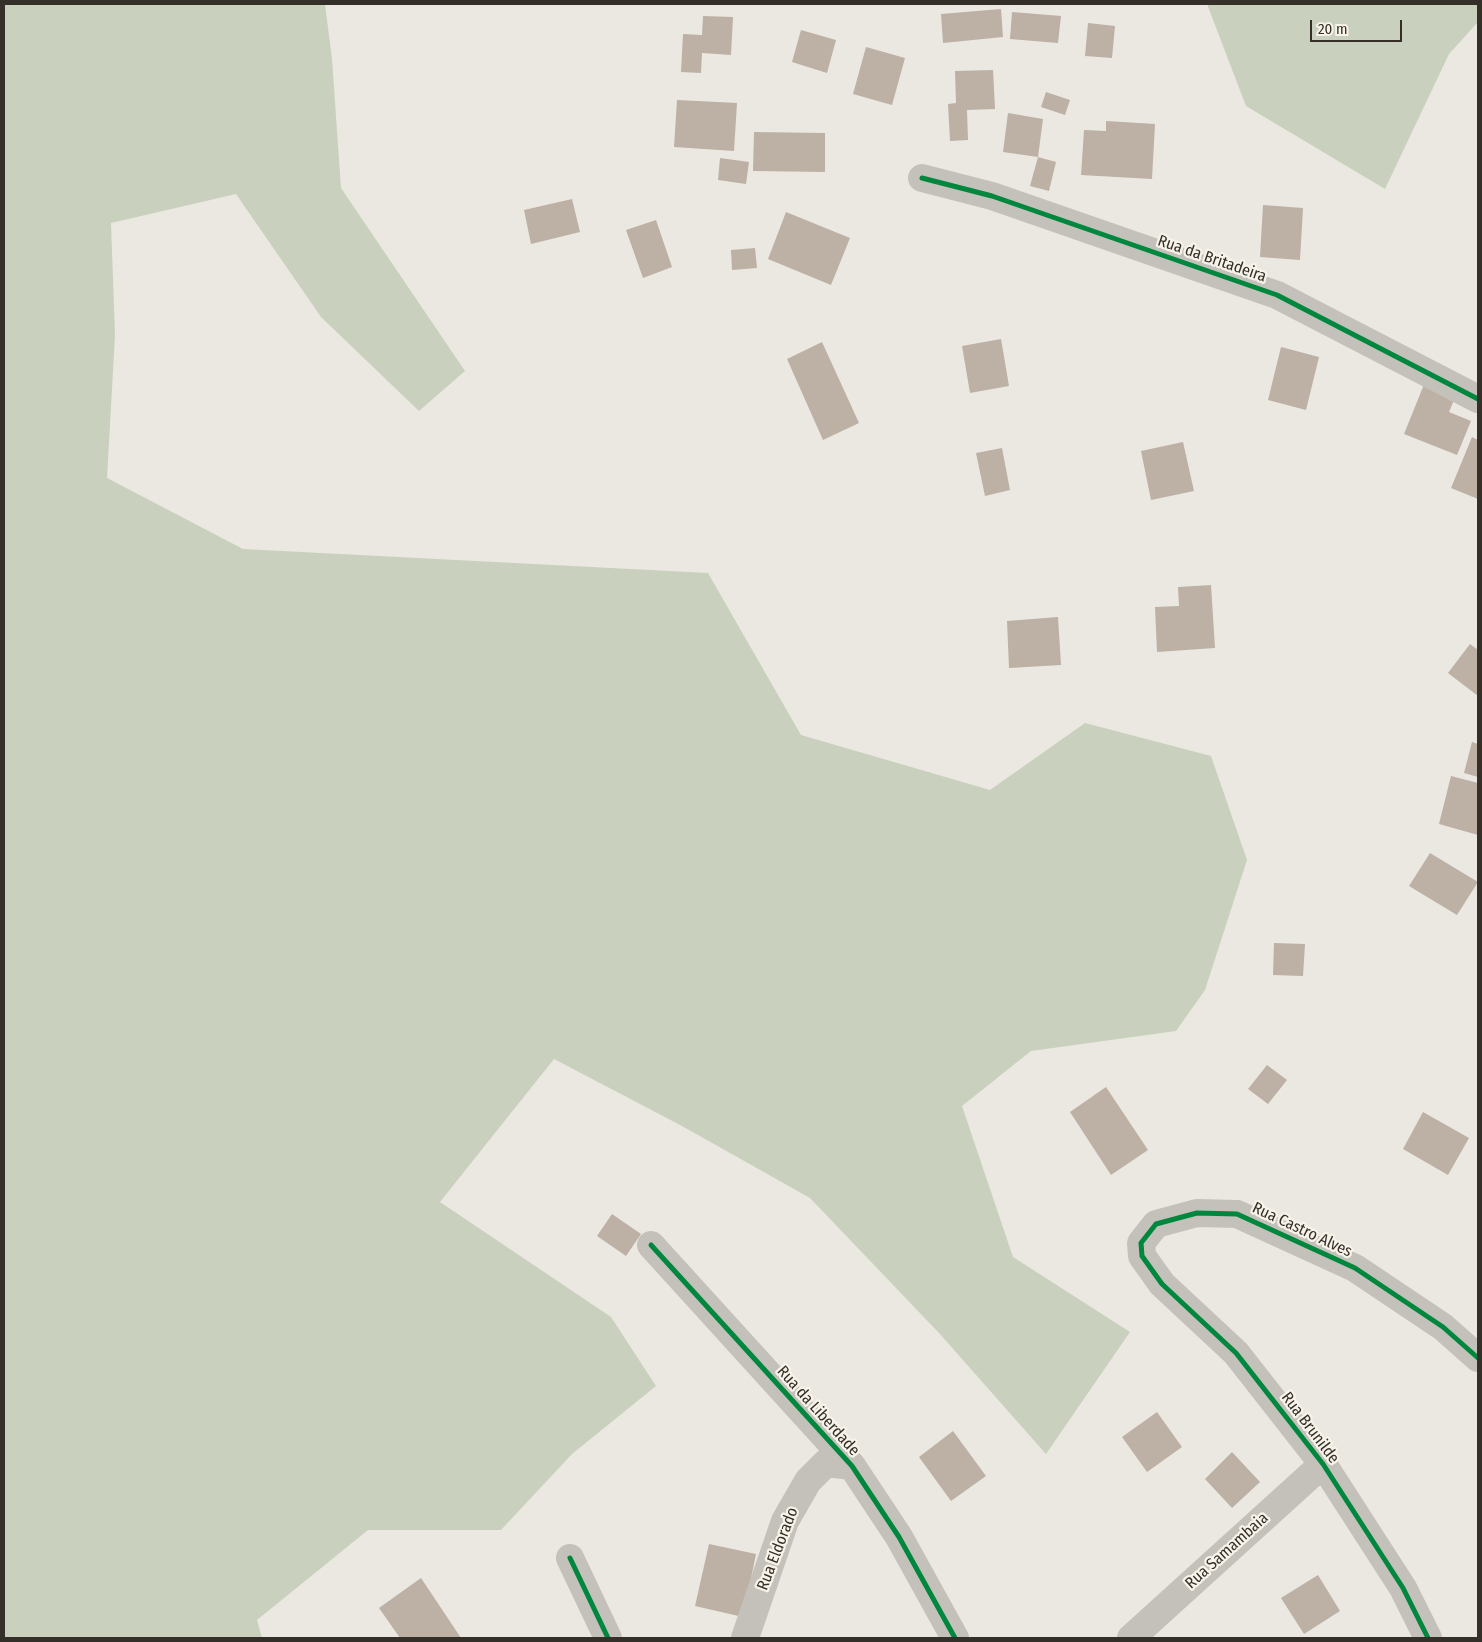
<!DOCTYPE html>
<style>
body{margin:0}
#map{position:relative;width:1482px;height:1642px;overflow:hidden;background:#ebe8e1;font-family:"Fira Sans Condensed",sans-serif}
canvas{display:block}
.frame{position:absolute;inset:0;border:5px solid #352f29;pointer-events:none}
.scale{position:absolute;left:1310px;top:20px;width:92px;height:22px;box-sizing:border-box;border:2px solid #352f29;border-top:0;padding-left:6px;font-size:15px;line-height:18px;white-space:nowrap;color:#352f29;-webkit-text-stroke:4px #f7f3e9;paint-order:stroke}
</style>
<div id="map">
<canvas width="1482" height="1642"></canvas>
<div class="frame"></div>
<div class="scale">20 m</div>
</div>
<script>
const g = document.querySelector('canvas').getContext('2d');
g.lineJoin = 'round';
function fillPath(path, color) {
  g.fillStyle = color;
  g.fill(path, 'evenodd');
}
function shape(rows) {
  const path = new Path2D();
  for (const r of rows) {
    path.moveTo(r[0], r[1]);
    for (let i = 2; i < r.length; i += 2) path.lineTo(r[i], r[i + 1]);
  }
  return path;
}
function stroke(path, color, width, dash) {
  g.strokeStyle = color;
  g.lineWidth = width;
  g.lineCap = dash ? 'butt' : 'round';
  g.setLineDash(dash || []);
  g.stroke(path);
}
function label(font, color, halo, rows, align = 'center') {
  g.font = font + ' "Fira Sans Condensed",sans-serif';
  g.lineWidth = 4.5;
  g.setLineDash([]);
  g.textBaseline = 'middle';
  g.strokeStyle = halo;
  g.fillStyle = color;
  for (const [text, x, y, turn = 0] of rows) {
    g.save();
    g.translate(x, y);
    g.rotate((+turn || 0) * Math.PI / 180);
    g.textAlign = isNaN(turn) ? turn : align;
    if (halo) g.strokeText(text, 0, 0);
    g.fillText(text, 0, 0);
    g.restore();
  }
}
fillPath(shape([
 [4,4,325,4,332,59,341,188,465,371,419,411,321,317,236,194,111,223,115,335,107,478,243,549,708,573,801,735,990,790,1085,723,1211,756,1247,860,1205,990,1176,1031,1031,1051,962,1106,1013,1257,1130,1332,1046,1454,939,1333,810,1198,682,1126,554,1059,440,1202,611,1317,656,1386,572,1454,501,1530,368,1530,257,1620,262,1638,4,1638],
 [1207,4,1478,4,1478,22,1449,54,1385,189,1246,106]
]), '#c9d0bd');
fillPath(shape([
 [1001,9,1003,37,943,43,941,14],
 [1012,12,1061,16,1058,43,1010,39],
 [703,16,733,17,731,55,702,53,701,73,681,72,683,34,702,35],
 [1088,23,1115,26,1112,58,1085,56],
 [801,30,836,40,827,73,792,62],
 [866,47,905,58,892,105,853,94],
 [993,70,995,109,967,110,968,140,950,141,948,104,956,103,955,71],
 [1046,92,1070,100,1065,115,1041,107],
 [677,100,737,103,734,151,674,147],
 [1008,113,1043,119,1038,157,1003,152],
 [1106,121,1155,124,1152,179,1081,175,1084,130,1106,131],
 [754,132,825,133,825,172,753,171],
 [1038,157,1056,162,1049,191,1030,186],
 [720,158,749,162,746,184,718,180],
 [572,199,580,232,531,244,524,210],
 [1263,205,1303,208,1300,260,1260,257],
 [786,212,850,238,831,285,768,259],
 [656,220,672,267,643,278,626,230],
 [755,248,757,268,732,270,731,250],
 [1001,339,1009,386,970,393,962,346],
 [822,342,859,423,823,440,787,359],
 [1281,347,1319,357,1306,410,1268,400],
 [1425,382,1456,395,1449,412,1471,421,1457,455,1404,434],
 [1472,437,1478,440,1478,499,1451,488],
 [1183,442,1194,491,1151,500,1141,451],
 [1002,448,1010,490,985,496,976,453],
 [1211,585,1215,648,1157,652,1155,607,1179,606,1178,587],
 [1058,617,1061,665,1009,668,1007,621],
 [1470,644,1478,650,1478,696,1448,673],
 [1472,742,1478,744,1478,777,1464,773],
 [1451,776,1478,783,1478,835,1439,824],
 [1430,853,1478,882,1457,915,1409,886],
 [1274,943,1305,944,1303,976,1273,975],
 [1267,1065,1287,1080,1268,1104,1248,1089],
 [1106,1087,1148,1150,1111,1175,1070,1112],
 [1423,1112,1469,1138,1448,1175,1403,1149],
 [612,1214,641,1234,626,1256,597,1236],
 [1157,1412,1182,1447,1147,1472,1122,1437],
 [953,1431,986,1476,951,1501,919,1457],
 [1232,1452,1260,1482,1232,1508,1205,1479],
 [709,1544,756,1554,743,1617,695,1606],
 [1318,1575,1340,1611,1304,1634,1281,1598],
 [421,1578,461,1638,400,1638,379,1608]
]), '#bdb0a5');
stroke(shape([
 [922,178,992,196,1277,295,1478,399],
 [651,1245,852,1466,899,1537,955,1638],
 [570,1558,608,1638],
 [745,1638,785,1521,808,1481,826,1463,852,1466],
 [1131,1638,1323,1464],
 [1428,1638,1403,1588,1323,1464,1236,1353,1162,1284,1142,1256,1141,1243,1156,1224,1197,1213,1237,1214,1355,1268,1443,1327,1478,1358]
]), '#c4c1bb', 28);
stroke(shape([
 [922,178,992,196,1277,295,1478,399],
 [651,1245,852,1466,899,1537,955,1638],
 [570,1558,608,1638],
 [1428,1638,1403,1588,1323,1464,1236,1353,1162,1284,1142,1256,1141,1243,1156,1224,1197,1213,1237,1214,1355,1268,1443,1327,1478,1358]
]), '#00873e', 5);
label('16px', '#352f29', '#f7f3e9', [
 ["Rua da Britadeira",1212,259,19],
 ["Rua Castro Alves",1302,1230,25],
 ["Rua da Liberdade",818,1411,48],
 ["Rua Brunilde",1310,1428,53],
 ["Rua Eldorado",778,1549,-69],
 ["Rua Samambaia",1227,1551,-42]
]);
</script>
